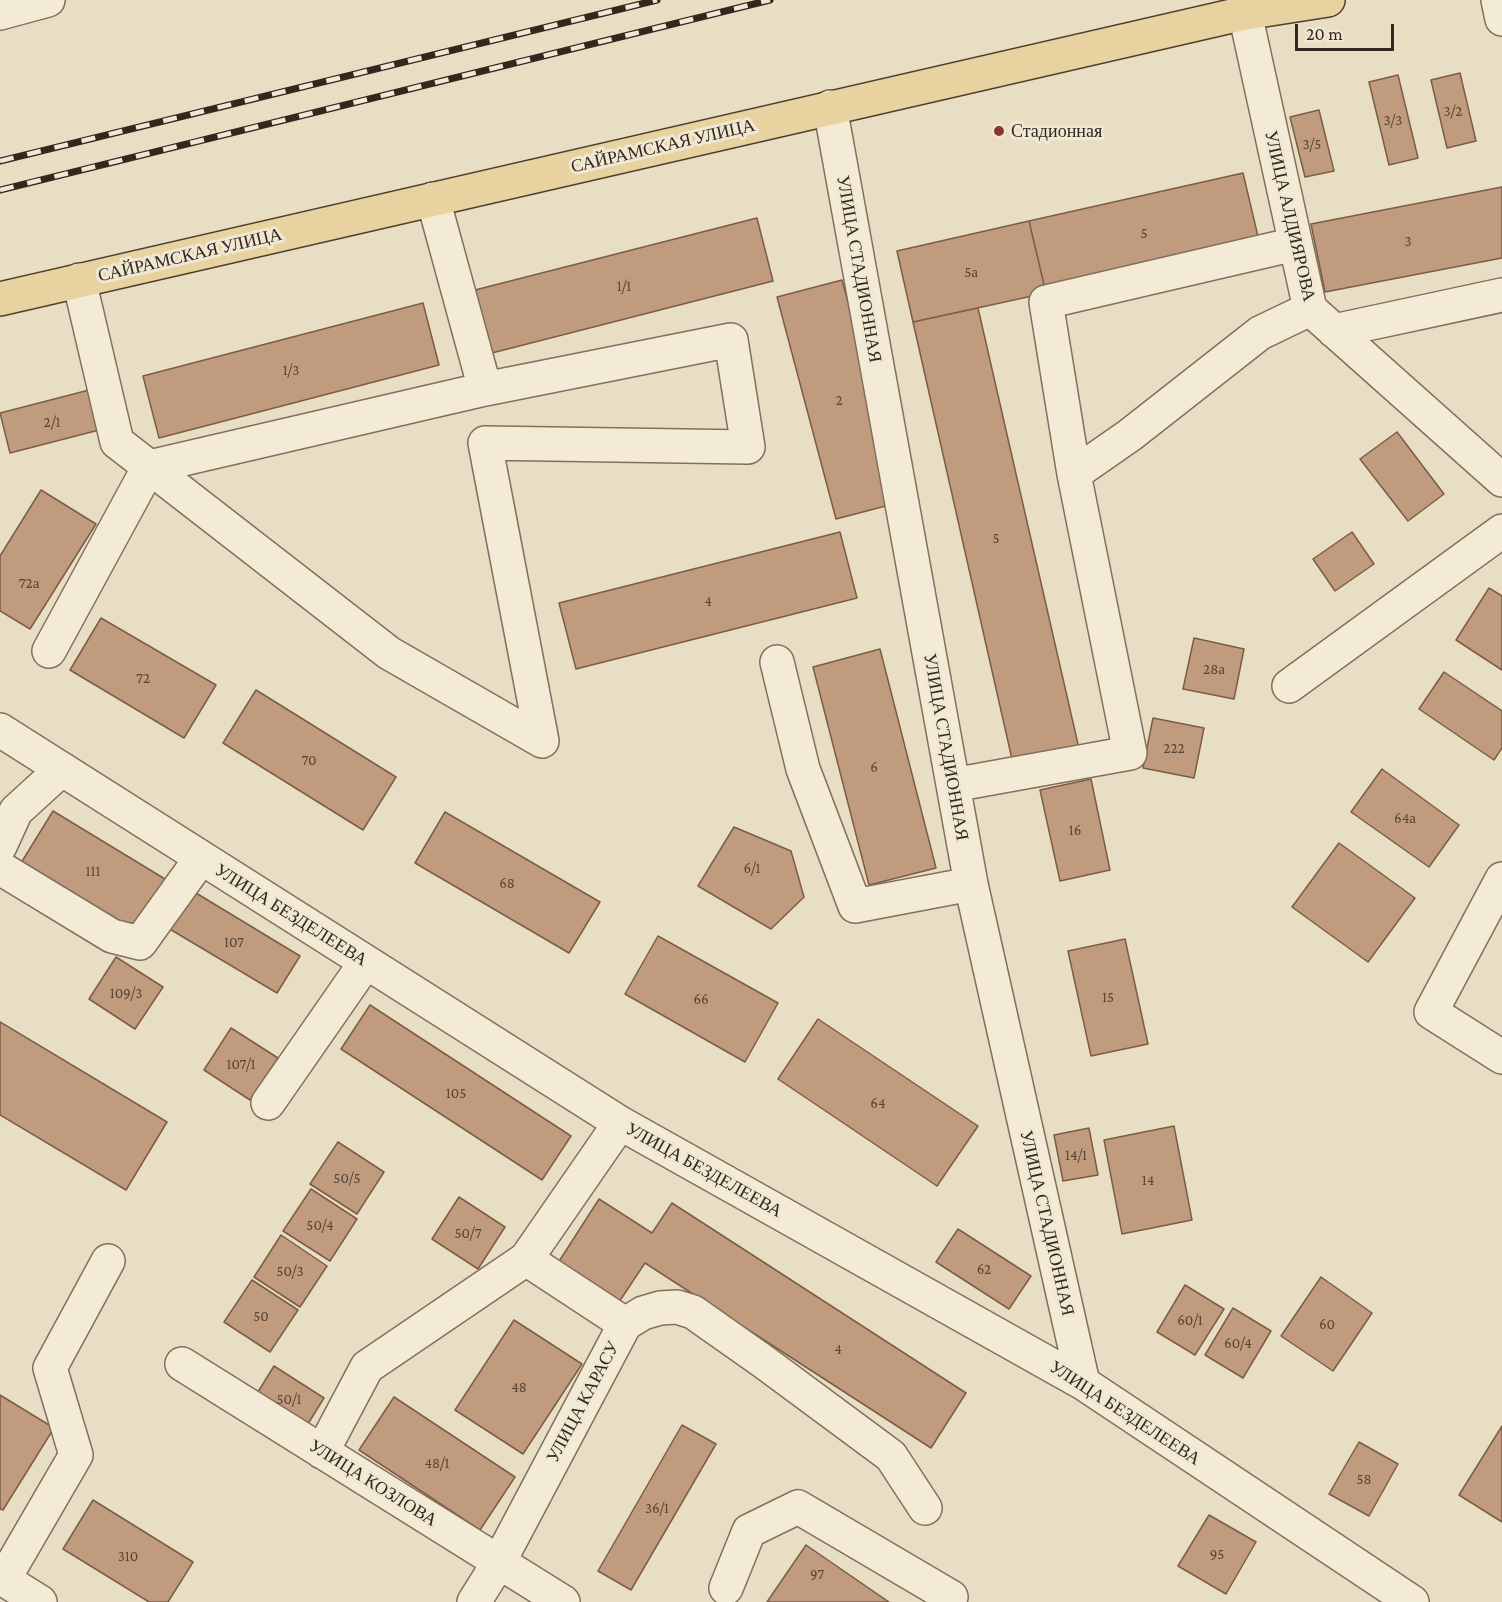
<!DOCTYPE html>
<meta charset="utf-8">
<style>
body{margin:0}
#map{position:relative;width:1502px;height:1602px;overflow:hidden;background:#e8dec4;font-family:"Crimson Pro",serif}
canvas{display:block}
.scale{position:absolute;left:1295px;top:24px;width:99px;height:27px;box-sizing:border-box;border:3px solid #32281f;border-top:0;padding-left:8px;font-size:18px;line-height:21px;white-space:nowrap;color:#32281f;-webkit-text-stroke:4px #f0e8d2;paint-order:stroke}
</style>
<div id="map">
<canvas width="1502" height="1602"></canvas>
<div class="scale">20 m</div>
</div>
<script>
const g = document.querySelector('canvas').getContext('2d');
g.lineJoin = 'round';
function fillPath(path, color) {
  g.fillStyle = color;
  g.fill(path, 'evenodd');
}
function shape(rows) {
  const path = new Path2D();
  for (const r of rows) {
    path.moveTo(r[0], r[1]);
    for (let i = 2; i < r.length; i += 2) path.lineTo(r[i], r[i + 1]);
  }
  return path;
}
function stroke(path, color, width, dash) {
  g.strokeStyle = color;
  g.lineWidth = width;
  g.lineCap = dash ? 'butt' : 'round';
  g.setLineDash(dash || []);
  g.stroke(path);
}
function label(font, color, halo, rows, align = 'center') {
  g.font = font + ' "Crimson Pro",serif';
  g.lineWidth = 6;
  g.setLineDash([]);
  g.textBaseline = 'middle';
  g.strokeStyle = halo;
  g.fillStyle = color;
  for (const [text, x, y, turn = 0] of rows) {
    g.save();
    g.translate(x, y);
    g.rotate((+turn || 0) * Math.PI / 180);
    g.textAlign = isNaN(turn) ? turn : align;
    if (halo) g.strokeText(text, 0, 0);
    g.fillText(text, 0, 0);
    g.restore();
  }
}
const building = shape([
 [1460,73,1476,141,1447,148,1431,80,1460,73],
 [1398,75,1418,158,1389,165,1369,82,1398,75],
 [1319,110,1334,171,1305,177,1290,117,1319,110],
 [1243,173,1260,245,1046,293,1029,221,1243,173],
 [1502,187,1502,258,1325,292,1311,224,1502,187],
 [757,218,773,281,492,353,475,290,757,218],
 [1029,221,1046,293,913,322,897,251,1029,221],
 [842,280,901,502,836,519,777,297,842,280],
 [423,303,439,365,159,438,143,376,423,303],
 [978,308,1080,753,1014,768,913,322,978,308],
 [93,389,103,429,10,453,0,413,93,389],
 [1397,432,1444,494,1408,521,1360,459,1397,432],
 [41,490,96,524,30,629,0,611,0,556,41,490],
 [840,532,857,598,576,669,559,603,840,532],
 [1352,532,1374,564,1335,591,1313,559,1352,532],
 [1489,588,1502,596,1502,670,1456,640,1489,588],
 [101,618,216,685,184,738,70,670,101,618],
 [1194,638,1244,649,1234,699,1183,689,1194,638],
 [880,649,936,868,869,885,813,667,880,649],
 [1444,672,1502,711,1502,748,1494,760,1419,709,1444,672],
 [256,690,396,777,363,830,223,743,256,690],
 [1153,718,1204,728,1194,778,1143,768,1153,718],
 [1382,769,1459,825,1429,867,1351,812,1382,769],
 [1091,779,1110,870,1060,881,1040,790,1091,779],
 [53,811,165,879,134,931,21,863,53,811],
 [445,812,600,902,569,953,415,863,445,812],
 [734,827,791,851,804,897,771,929,698,886,734,827],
 [1339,843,1415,898,1368,962,1292,907,1339,843],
 [191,890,300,956,277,993,168,928,191,890],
 [658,936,778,1003,745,1062,625,994,658,936],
 [1125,939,1148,1044,1091,1056,1068,951,1125,939],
 [116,957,163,987,135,1029,89,999,116,957],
 [370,1005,571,1136,542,1180,341,1049,370,1005],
 [818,1019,978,1126,937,1186,778,1079,818,1019],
 [0,1022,167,1122,126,1190,0,1115,0,1022],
 [231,1028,278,1058,250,1100,204,1070,231,1028],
 [1174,1126,1192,1220,1122,1234,1104,1140,1174,1126],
 [1089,1128,1098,1175,1063,1181,1054,1135,1089,1128],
 [338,1142,384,1172,357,1214,310,1184,338,1142],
 [311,1189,357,1219,330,1261,283,1231,311,1189],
 [459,1197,505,1227,478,1269,432,1239,459,1197],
 [599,1199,652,1233,672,1203,966,1393,931,1448,645,1263,617,1305,556,1266,599,1199],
 [958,1229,1031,1276,1009,1309,936,1262,958,1229],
 [281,1235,327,1266,300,1307,254,1277,281,1235],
 [1321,1277,1372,1313,1333,1371,1281,1336,1321,1277],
 [252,1280,298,1310,270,1352,224,1322,252,1280],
 [1185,1285,1224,1309,1195,1355,1157,1332,1185,1285],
 [1233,1308,1271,1331,1243,1378,1205,1355,1233,1308],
 [514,1320,582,1364,523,1454,455,1410,514,1320],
 [274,1366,324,1398,303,1432,253,1400,274,1366],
 [0,1395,54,1428,3,1510,0,1509,0,1395],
 [394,1397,515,1477,480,1530,359,1450,394,1397],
 [682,1425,716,1444,631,1590,598,1571,682,1425],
 [1502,1426,1502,1522,1459,1495,1502,1426],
 [1359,1442,1398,1464,1369,1516,1329,1494,1359,1442],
 [93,1500,193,1562,168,1602,149,1602,63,1549,93,1500],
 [1209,1515,1256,1542,1226,1594,1178,1566,1209,1515],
 [806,1545,889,1602,767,1602,806,1545]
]);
fillPath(building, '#c19b7e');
stroke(building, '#7c5c46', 1.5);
const minor = shape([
 [1498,0,1502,19],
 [0,13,48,0],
 [1245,13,1310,309,1502,480],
 [830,107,971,884,1083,1383],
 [79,280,117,442,389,653,542,741,485,443,748,447,731,340,485,389,433,199],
 [1334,331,1502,295],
 [1074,474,1130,435,1260,333,1310,309],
 [49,651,149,467,485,389],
 [777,662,803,769,855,906,971,884],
 [1289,686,1502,531],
 [0,730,620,1123,1083,1383,1412,1602],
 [953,785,1130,753,1074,474,1046,302,1295,244],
 [0,846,16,811,62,769],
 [0,868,112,936,140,943,201,858],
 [1502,879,1431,1012,1502,1057],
 [268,1103,366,962],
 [620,1123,526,1259,625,1324],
 [625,1324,643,1313,660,1308,677,1307,693,1312,764,1362,891,1456,925,1508],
 [182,1364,563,1602],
 [322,1452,367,1367,526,1259],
 [0,1577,40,1602],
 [4,1579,76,1455,50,1368,108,1261],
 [726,1588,749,1531,798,1507,951,1597,949,1602],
 [474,1602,499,1562,625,1324]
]);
const major = shape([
 [0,299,1245,13,1328,0]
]);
stroke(minor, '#80705d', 36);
stroke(major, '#4e3f30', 36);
stroke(minor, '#f4ebd6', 33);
stroke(major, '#e7d2a0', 33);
const rail = shape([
 [0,161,657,0],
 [0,190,770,0]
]);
stroke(rail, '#32281f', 7);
stroke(rail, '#f0e8d2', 4.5, [14]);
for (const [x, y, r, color] of [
 [999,131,6,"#883534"]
]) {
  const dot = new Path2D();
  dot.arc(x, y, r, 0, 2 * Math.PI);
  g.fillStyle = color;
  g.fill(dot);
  stroke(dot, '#f0e8d2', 2);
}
label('15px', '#564537', null, [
 ["3/2",1453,111],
 ["3/3",1393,120],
 ["3/5",1312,144],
 ["5",1144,233],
 ["3",1408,241],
 ["5а",971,272],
 ["1/1",624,286],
 ["1/3",291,370],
 ["2",839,400],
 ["2/1",52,422],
 ["5",996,538],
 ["72а",29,583],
 ["4",708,601],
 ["28а",1214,669],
 ["72",143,678],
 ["222",1174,748],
 ["70",309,760],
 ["6",874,767],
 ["64а",1405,818],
 ["16",1075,830],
 ["6/1",752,868],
 ["111",93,871],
 ["68",507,883],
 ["107",234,942],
 ["109/3",126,993],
 ["15",1108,997],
 ["66",701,999],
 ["107/1",241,1064],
 ["105",456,1093],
 ["64",878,1103],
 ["14/1",1076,1155],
 ["50/5",347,1178],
 ["14",1148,1180],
 ["50/4",320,1225],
 ["50/7",468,1233],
 ["62",984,1269],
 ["50/3",290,1271],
 ["50",261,1316],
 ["60/1",1190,1320],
 ["60",1327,1324],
 ["60/4",1238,1343],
 ["4",838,1349],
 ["48",519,1387],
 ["50/1",289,1399],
 ["48/1",437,1463],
 ["58",1364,1479],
 ["36/1",657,1508],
 ["95",1217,1554],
 ["310",128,1556],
 ["97",817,1574]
]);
label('18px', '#32281f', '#f0e8d2', [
 ["Стадионная",1011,131]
], 'left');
label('18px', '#32281f', '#f0e8d2', [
 ["САЙРАМСКАЯ УЛИЦА",663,146,-13],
 ["УЛИЦА АЛДИЯРОВА",1290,216,77],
 ["САЙРАМСКАЯ УЛИЦА",190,255,-13],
 ["УЛИЦА СТАДИОННАЯ",859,269,80],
 ["УЛИЦА СТАДИОННАЯ",946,747,80],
 ["УЛИЦА БЕЗДЕЛЕЕВА",291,915,32],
 ["УЛИЦА БЕЗДЕЛЕЕВА",704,1170,29],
 ["УЛИЦА СТАДИОННАЯ",1047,1223,77],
 ["УЛИЦА КАРАСУ",583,1402,-62],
 ["УЛИЦА БЕЗДЕЛЕЕВА",1125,1413,33],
 ["УЛИЦА КОЗЛОВА",373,1483,32]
]);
</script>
